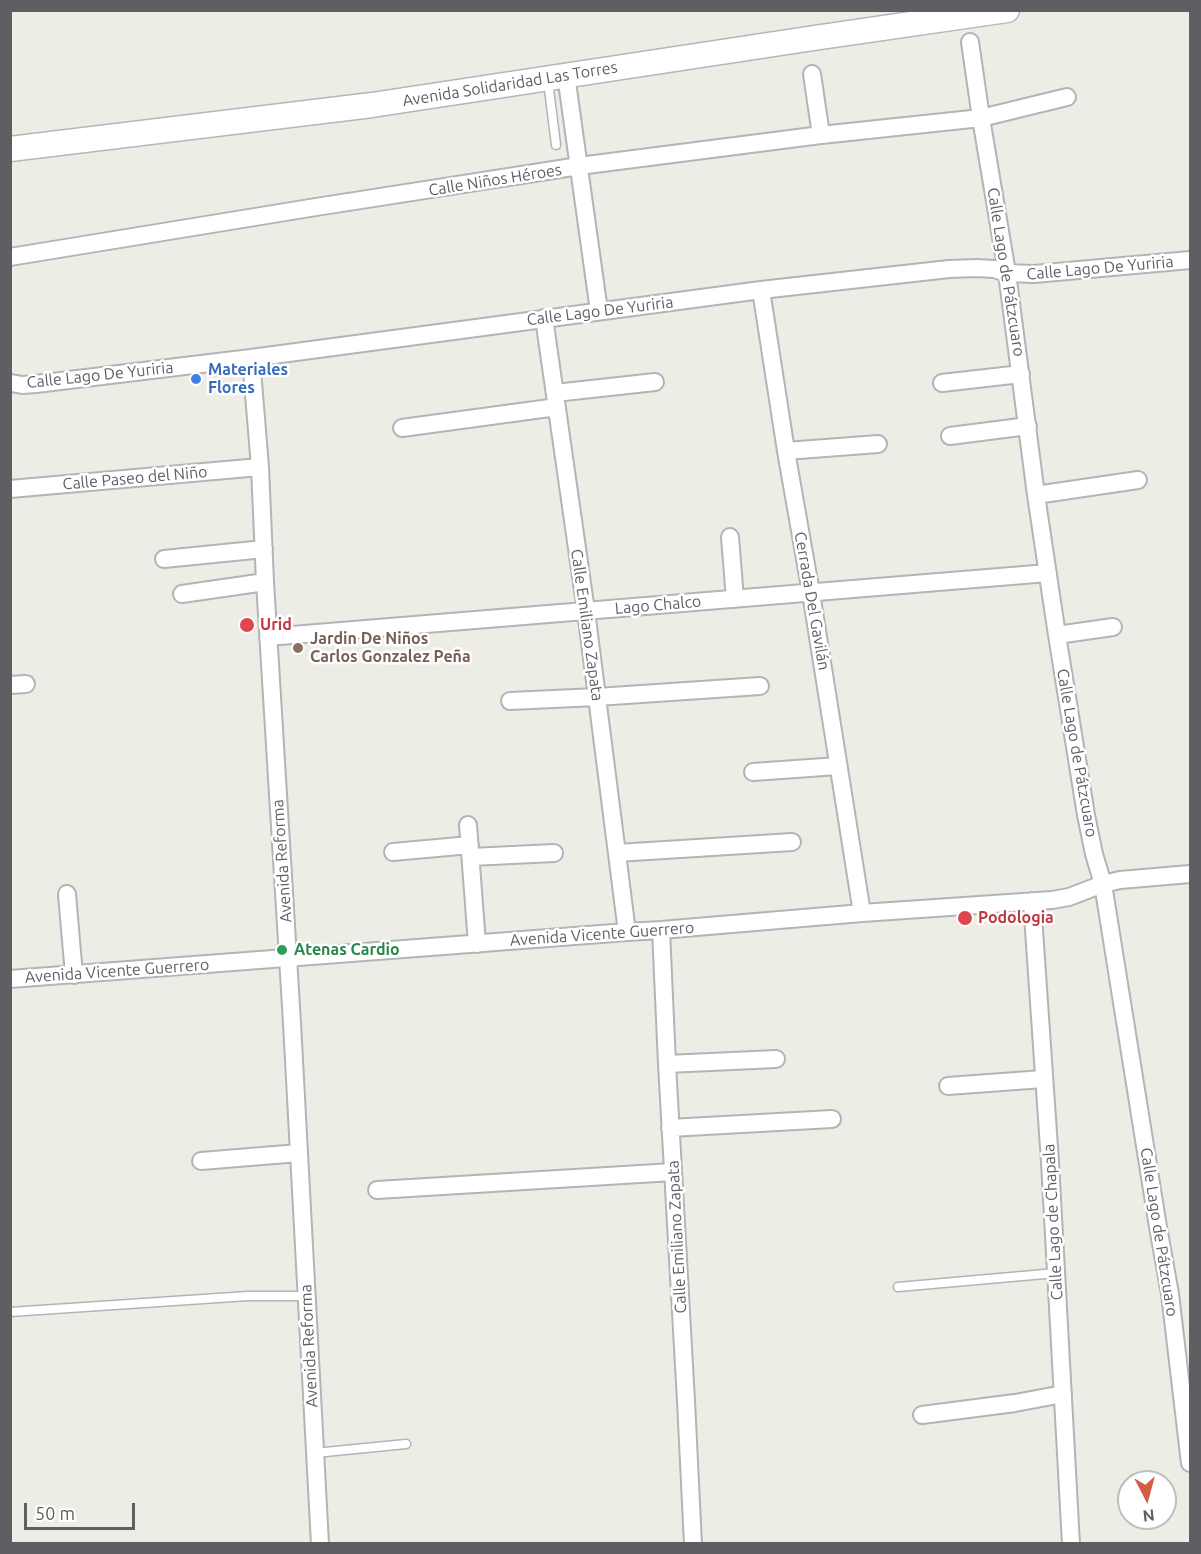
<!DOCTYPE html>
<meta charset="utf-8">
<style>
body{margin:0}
#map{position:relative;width:1201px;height:1554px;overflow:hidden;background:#edece5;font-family:Ubuntu,sans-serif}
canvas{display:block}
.frame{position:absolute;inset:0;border:12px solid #5d5f63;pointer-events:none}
.north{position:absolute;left:1117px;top:1470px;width:60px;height:60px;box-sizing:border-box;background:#fff;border:2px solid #bebfc1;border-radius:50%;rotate:174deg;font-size:16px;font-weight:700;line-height:24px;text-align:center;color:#5d5f63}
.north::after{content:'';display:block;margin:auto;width:21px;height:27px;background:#d35e45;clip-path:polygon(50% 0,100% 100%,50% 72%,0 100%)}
.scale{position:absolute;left:24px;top:1503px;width:111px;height:27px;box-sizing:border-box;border:3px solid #5d5f63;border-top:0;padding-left:8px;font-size:18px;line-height:21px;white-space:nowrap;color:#5d5f63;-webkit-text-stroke:4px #fff;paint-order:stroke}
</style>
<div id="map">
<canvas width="1201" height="1554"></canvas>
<div class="frame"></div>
<div class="north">N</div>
<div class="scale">50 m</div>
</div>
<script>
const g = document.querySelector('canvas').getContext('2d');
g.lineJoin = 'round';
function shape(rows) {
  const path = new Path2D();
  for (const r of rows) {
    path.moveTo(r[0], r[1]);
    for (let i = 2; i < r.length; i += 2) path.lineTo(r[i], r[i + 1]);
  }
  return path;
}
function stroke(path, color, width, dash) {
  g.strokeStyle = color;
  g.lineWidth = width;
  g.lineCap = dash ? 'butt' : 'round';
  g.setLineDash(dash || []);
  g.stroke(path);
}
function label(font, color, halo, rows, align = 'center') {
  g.font = font + ' Ubuntu,sans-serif';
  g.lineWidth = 5;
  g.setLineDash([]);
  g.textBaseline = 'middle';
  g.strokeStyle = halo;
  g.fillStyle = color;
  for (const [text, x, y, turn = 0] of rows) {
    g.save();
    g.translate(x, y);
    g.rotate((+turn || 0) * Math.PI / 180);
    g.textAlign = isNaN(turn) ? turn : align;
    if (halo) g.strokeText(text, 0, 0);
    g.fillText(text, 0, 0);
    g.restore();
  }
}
const service = shape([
 [548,81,556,145],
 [898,1287,1056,1273],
 [10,1312,248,1296,307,1296],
 [315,1453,406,1444]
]);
const minor = shape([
 [970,42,981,118,1007,273,1036,495,1057,635,1086,815,1094,854,1103,884,1158,1227,1170,1294,1190,1463],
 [812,74,821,135],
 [566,75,599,311],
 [10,257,316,207,579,166,821,135,981,118,1067,97],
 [761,290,786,451,811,593,862,913],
 [544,318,586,611,627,932],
 [251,358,260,467,265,582,292,1023,320,1544],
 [11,383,22,385,36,384,251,358,761,290,949,269,977,268,994,269,1007,273,1034,274,1190,260],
 [942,383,1021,374],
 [555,393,655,382],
 [402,428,557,407],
 [950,436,1028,426],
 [786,451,878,444],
 [10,489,260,467],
 [1036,495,1138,480],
 [730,537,735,599],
 [164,559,264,549],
 [182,594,265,582],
 [1057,635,1113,627],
 [268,637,1048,573],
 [10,685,26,684],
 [510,701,597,697,760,686],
 [753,772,838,766],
 [468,825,477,944],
 [393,852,470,845],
 [617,853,792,842],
 [471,857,554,853],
 [67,894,74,975],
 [1032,901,1050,1162,1071,1544],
 [661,930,667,1064,686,1401,693,1544],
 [10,979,627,932,661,930,862,913,1052,900,1069,897,1103,884,1120,880,1190,874],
 [667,1064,776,1059],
 [948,1086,1043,1079],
 [670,1128,832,1119],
 [201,1161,299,1153],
 [377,1190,673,1172],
 [922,1415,1015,1403,1063,1394]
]);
const secondary = shape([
 [10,149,372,105,814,38,1007,10]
]);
stroke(service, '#b2b4b8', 11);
stroke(minor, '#b2b4b8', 20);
stroke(secondary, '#b4b6ba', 27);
stroke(service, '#fff', 8);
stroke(minor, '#fff', 16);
stroke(secondary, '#fff', 24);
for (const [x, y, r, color] of [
 [196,379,6,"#3f7fe0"],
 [247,625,8,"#e0444e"],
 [298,648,6,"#8d6e63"],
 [965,918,8,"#e0444e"],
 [282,950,6,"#2e9e5b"]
]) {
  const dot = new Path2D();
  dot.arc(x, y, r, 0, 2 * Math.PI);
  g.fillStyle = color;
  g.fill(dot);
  stroke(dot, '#fff', 2);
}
label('16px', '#5d5f63', '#fff', [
 ["Avenida Solidaridad Las Torres",510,84,-9],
 ["Calle Niños Héroes",495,180,-9],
 ["Calle Lago De Yuriria",1100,268,-5],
 ["Calle Lago de Pátzcuaro",1006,272,81],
 ["Calle Lago De Yuriria",600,311,-7],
 ["Calle Lago De Yuriria",100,375,-6],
 ["Calle Paseo del Niño",135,478,-5],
 ["Cerrada Del Gavilán",812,601,80],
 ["Lago Chalco",658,605,-5],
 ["Calle Emiliano Zapata",587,625,82],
 ["Calle Lago de Pátzcuaro",1077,753,80],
 ["Avenida Reforma",282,861,-94],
 ["Avenida Vicente Guerrero",602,934,-4],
 ["Avenida Vicente Guerrero",117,971,-4],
 ["Calle Lago de Chapala",1053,1222,-93],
 ["Calle Lago de Pátzcuaro",1159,1232,81],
 ["Calle Emiliano Zapata",677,1237,-93],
 ["Avenida Reforma",309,1346,-93]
]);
label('bold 16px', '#366cbe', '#fff', [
 ["Materiales",208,370],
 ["Flores",208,388]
], 'left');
label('bold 16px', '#be3a42', '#fff', [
 ["Urid",260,625],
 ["Podologia",978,918]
], 'left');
label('bold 16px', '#785e54', '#fff', [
 ["Jardin De Niños",310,639],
 ["Carlos Gonzalez Peña",310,657]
], 'left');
label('bold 16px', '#27864d', '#fff', [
 ["Atenas Cardio",294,950]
], 'left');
</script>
